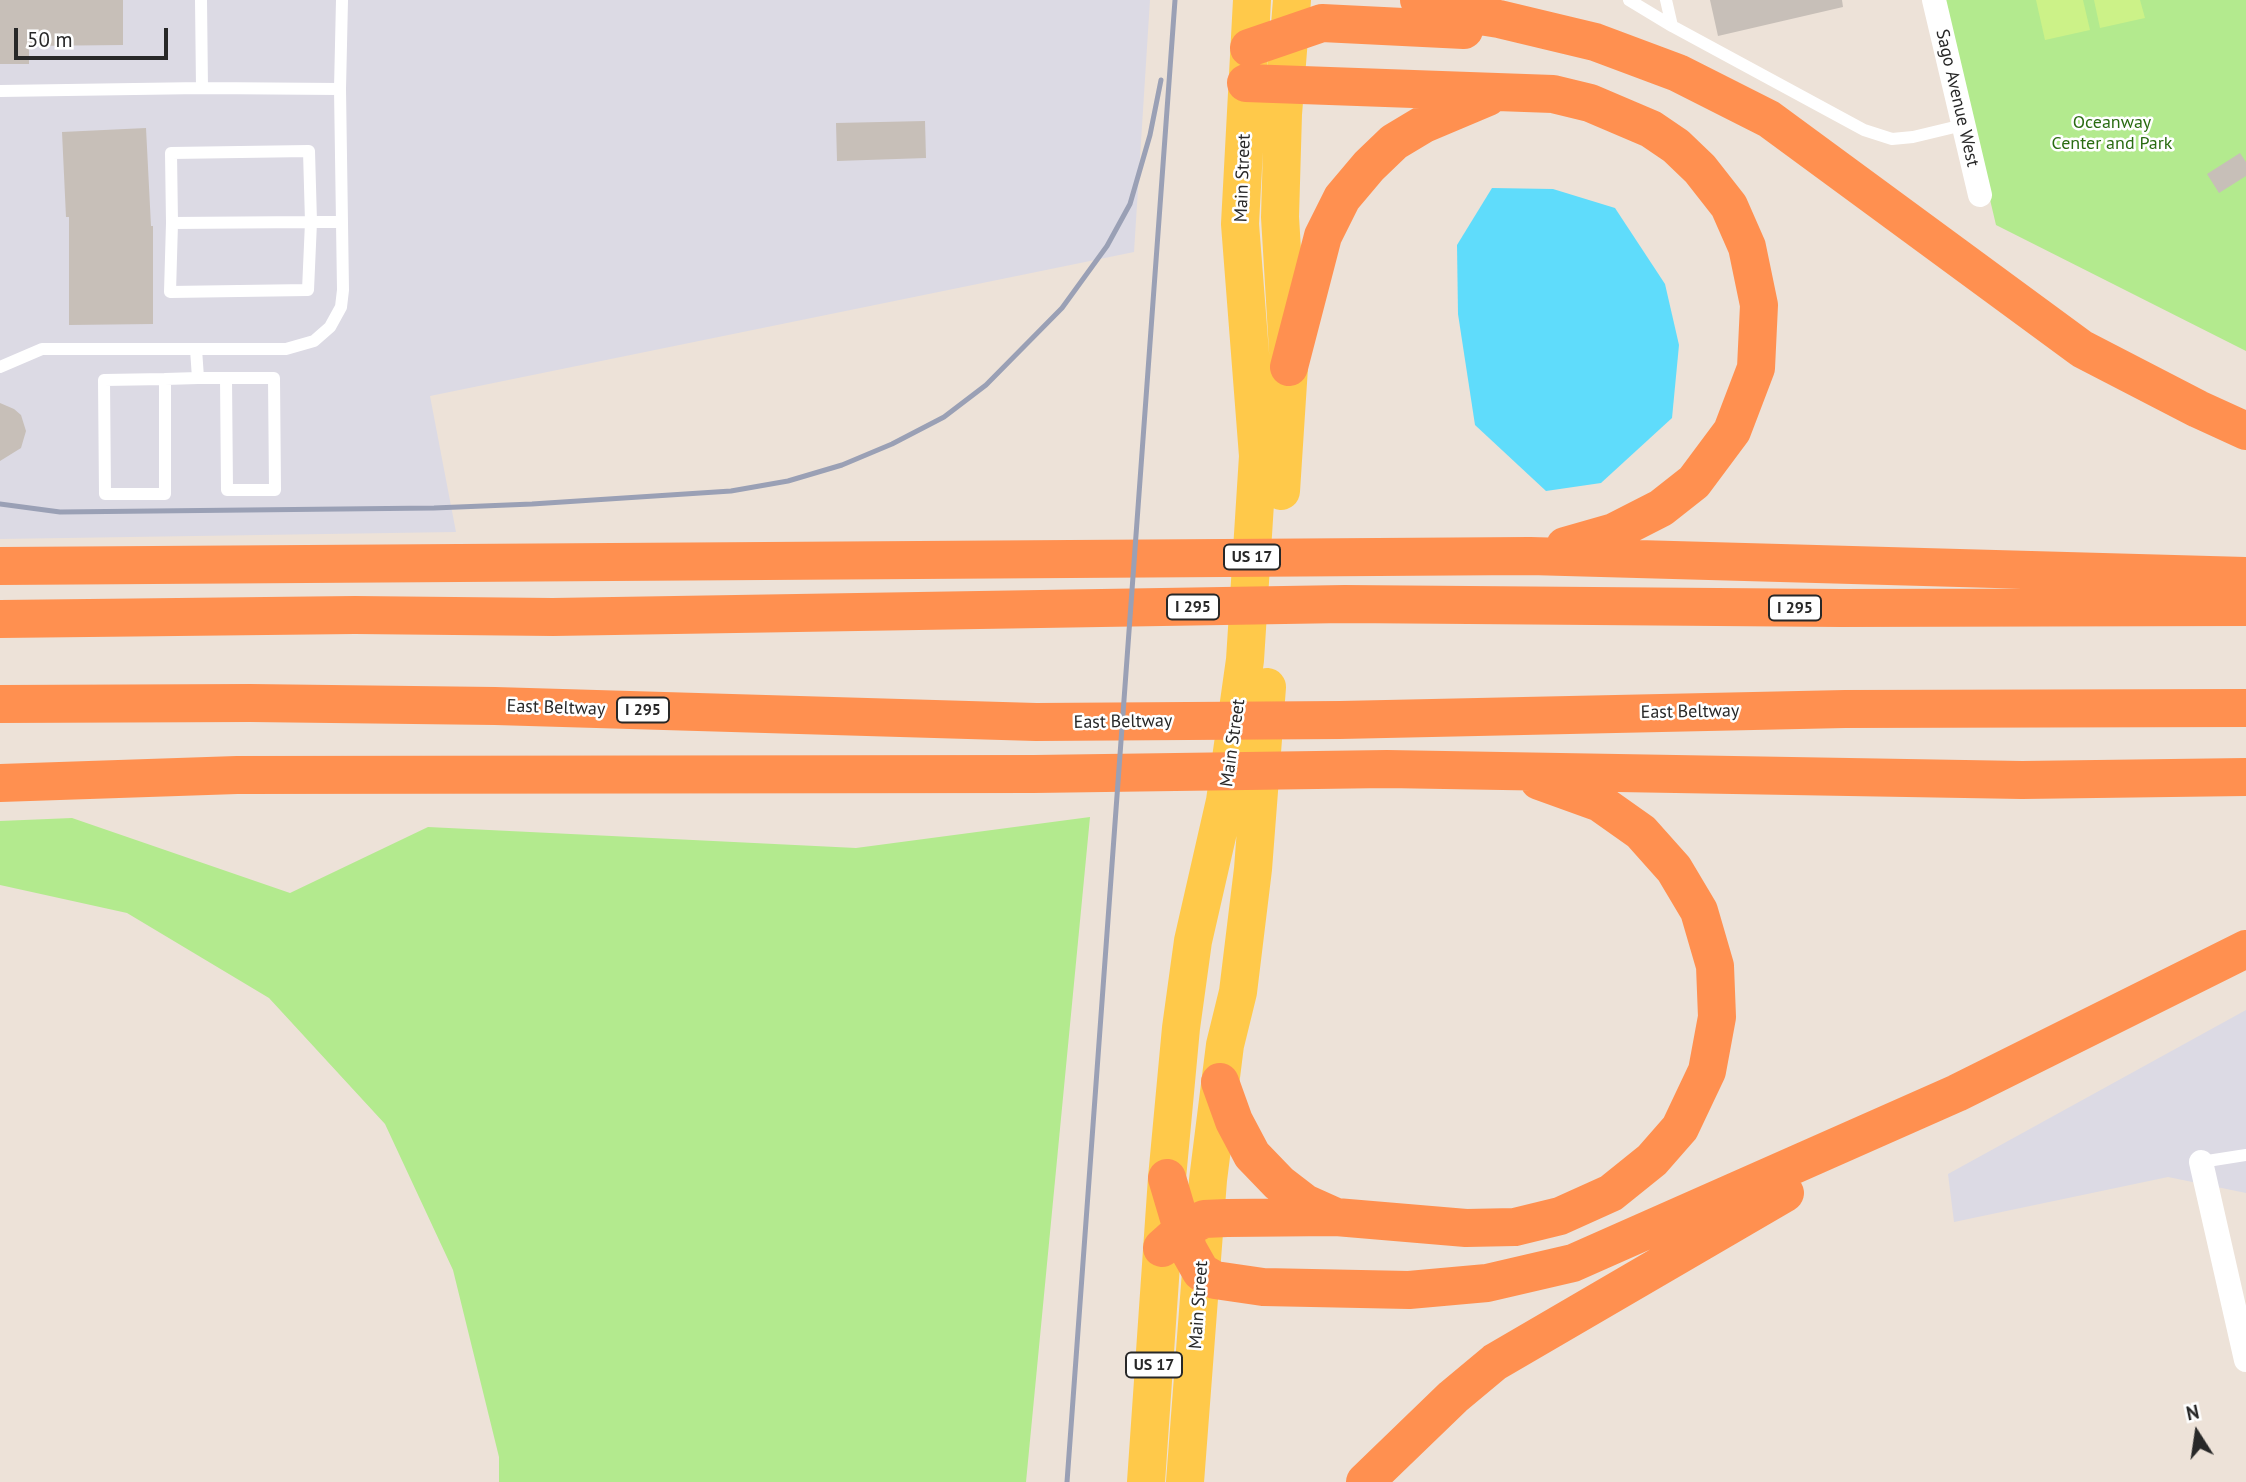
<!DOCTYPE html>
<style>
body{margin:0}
#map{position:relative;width:2246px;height:1482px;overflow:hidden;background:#ede2d8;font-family:"PT Sans",sans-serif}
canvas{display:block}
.north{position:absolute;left:2162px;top:1398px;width:70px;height:70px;-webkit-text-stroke:5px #fff;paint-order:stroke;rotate:348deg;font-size:19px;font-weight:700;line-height:28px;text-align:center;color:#282828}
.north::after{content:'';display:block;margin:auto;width:24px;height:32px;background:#282828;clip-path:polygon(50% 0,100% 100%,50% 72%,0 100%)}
.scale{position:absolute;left:14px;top:28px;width:154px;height:32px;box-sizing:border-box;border:4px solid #282828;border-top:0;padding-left:9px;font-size:21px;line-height:24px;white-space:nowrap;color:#282828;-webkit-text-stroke:5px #fff;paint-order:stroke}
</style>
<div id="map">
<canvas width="2246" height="1482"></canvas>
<div class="north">N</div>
<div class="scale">50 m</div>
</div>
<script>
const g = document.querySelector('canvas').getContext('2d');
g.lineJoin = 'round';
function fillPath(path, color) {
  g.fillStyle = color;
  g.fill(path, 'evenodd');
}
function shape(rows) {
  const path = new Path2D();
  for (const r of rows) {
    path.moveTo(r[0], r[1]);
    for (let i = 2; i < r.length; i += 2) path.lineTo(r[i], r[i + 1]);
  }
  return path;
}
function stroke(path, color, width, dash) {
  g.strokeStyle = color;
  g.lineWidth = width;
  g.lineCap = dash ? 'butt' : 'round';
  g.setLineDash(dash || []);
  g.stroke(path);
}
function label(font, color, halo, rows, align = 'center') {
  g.font = font + ' "PT Sans",sans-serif';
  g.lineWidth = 5;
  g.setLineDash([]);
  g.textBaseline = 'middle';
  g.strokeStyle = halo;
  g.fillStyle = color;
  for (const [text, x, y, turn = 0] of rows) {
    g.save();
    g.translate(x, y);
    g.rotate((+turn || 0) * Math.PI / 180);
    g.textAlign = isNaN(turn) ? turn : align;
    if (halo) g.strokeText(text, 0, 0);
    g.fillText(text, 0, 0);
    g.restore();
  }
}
fillPath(shape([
 [0,0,1150,0,1134,252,430,396,456,532,0,539],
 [2246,1010,2246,1193,2168,1177,1954,1222,1948,1174]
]), '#dcdae4');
fillPath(shape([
 [1943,0,2246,0,2246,351,1996,225],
 [1090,817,1026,1482,499,1482,499,1457,453,1270,385,1124,269,998,127,913,0,885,0,821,72,818,290,893,428,827,856,848]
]), '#b3ea8e');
fillPath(shape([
 [2036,0,2083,0,2090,30,2045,40],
 [2094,0,2140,0,2145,18,2100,28]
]), '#ccf288');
fillPath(shape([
 [1492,188,1553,189,1615,208,1665,284,1679,345,1672,418,1601,483,1546,491,1475,425,1458,314,1457,245]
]), '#5fdcfb');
fillPath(shape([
 [0,0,123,0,123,45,29,46,29,64,0,64],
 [1710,0,1842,0,1843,7,1718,36],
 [925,121,926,158,837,161,836,123],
 [146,128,151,226,153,226,153,324,69,325,69,217,66,217,62,132],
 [2240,153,2246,162,2246,176,2219,193,2207,174],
 [0,403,14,409,21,415,26,431,21,448,0,461]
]), '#c7bfb8');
stroke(shape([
 [1629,0,1672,26],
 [1666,0,1672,26,1864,130,1892,139,1913,137,1963,125],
 [202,88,340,89],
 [0,91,202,88,201,0],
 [172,223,170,292,308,290,311,222,309,151,171,153,172,223,311,222,341,222],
 [196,349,198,378,226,378],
 [0,367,42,349,286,349,314,341,330,327,341,307,343,290,340,89,342,0],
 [226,378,274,378,275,490,227,490,226,378],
 [165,379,165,494,105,494,104,380,165,379],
 [165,379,198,378],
 [2201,1162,2246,1155]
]), '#fff', 12);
stroke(shape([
 [1934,0,1980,195],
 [2201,1162,2246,1360]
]), '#fff', 24);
stroke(shape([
 [1281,491,1289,367,1280,217,1283,114,1292,0],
 [1146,1482,1167,1178,1181,1028,1193,941,1225,801,1245,660,1258,456,1240,224,1252,0],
 [1185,1482,1208,1180,1225,1045,1238,992,1253,869,1267,687]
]), '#ffc94a', 38);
stroke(shape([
 [1419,0,1436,9,1499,19,1595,42,1678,73,1769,119,2082,349,2198,409,2246,431],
 [1249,48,1322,23,1464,30],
 [1246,83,1553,94,1590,103,1651,129,1676,146,1700,169,1729,206,1747,247,1759,305,1756,368,1732,431,1694,482,1661,508,1614,532,1565,546],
 [1289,367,1323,236,1342,198,1369,166,1394,142,1424,124,1488,97],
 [0,566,1530,556,2246,576],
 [0,619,355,615,553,617,1345,604,1841,608,2246,607],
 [0,704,250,703,495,706,1036,722,1340,720,1845,709,2246,708],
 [0,783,237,775,1034,774,1387,769,2022,780,2246,777],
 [1220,1082,1234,1121,1252,1155,1279,1183,1305,1203,1334,1216],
 [1167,1178,1188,1249,1201,1272,1215,1280,1263,1287,1409,1290,1487,1283,1573,1263,1957,1093,2246,949],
 [1162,1248,1181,1231,1204,1219,1227,1218,1336,1217,1466,1228,1515,1227,1560,1216,1611,1193,1652,1160,1680,1128,1707,1071,1717,1017,1715,966,1699,911,1674,869,1641,832,1600,803,1539,781],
 [1365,1482,1453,1397,1495,1362,1785,1193]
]), '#ff9050', 38);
stroke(shape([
 [0,504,60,512,434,508,532,504,731,491,788,481,842,465,892,444,944,417,986,385,1062,308,1107,246,1130,204,1150,135,1161,80],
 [1067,1482,1175,0]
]), '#9aa0b5', 5);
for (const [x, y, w] of [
 [1252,557,56],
 [1193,607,52],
 [1795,608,52],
 [643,710,52],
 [1154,1365,56]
]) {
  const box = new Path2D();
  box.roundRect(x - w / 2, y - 12.5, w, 25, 5);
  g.fillStyle = '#fff';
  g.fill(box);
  stroke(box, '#282828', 2);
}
label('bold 16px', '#282828', null, [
 ["US 17",1252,557],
 ["I 295",1193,607],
 ["I 295",1795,608],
 ["I 295",643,710],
 ["US 17",1154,1365]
]);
label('18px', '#282828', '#fff', [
 ["Sago Avenue West",1957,98,77],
 ["Main Street",1243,178,-88],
 ["East Beltway",556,708,2],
 ["East Beltway",1690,712,-1],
 ["East Beltway",1123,722,-1],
 ["Main Street",1233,743,-82],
 ["Main Street",1199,1305,-86]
]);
label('18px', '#2a6c12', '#fff', [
 ["Oceanway",2112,123],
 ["Center and Park",2112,144]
]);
</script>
